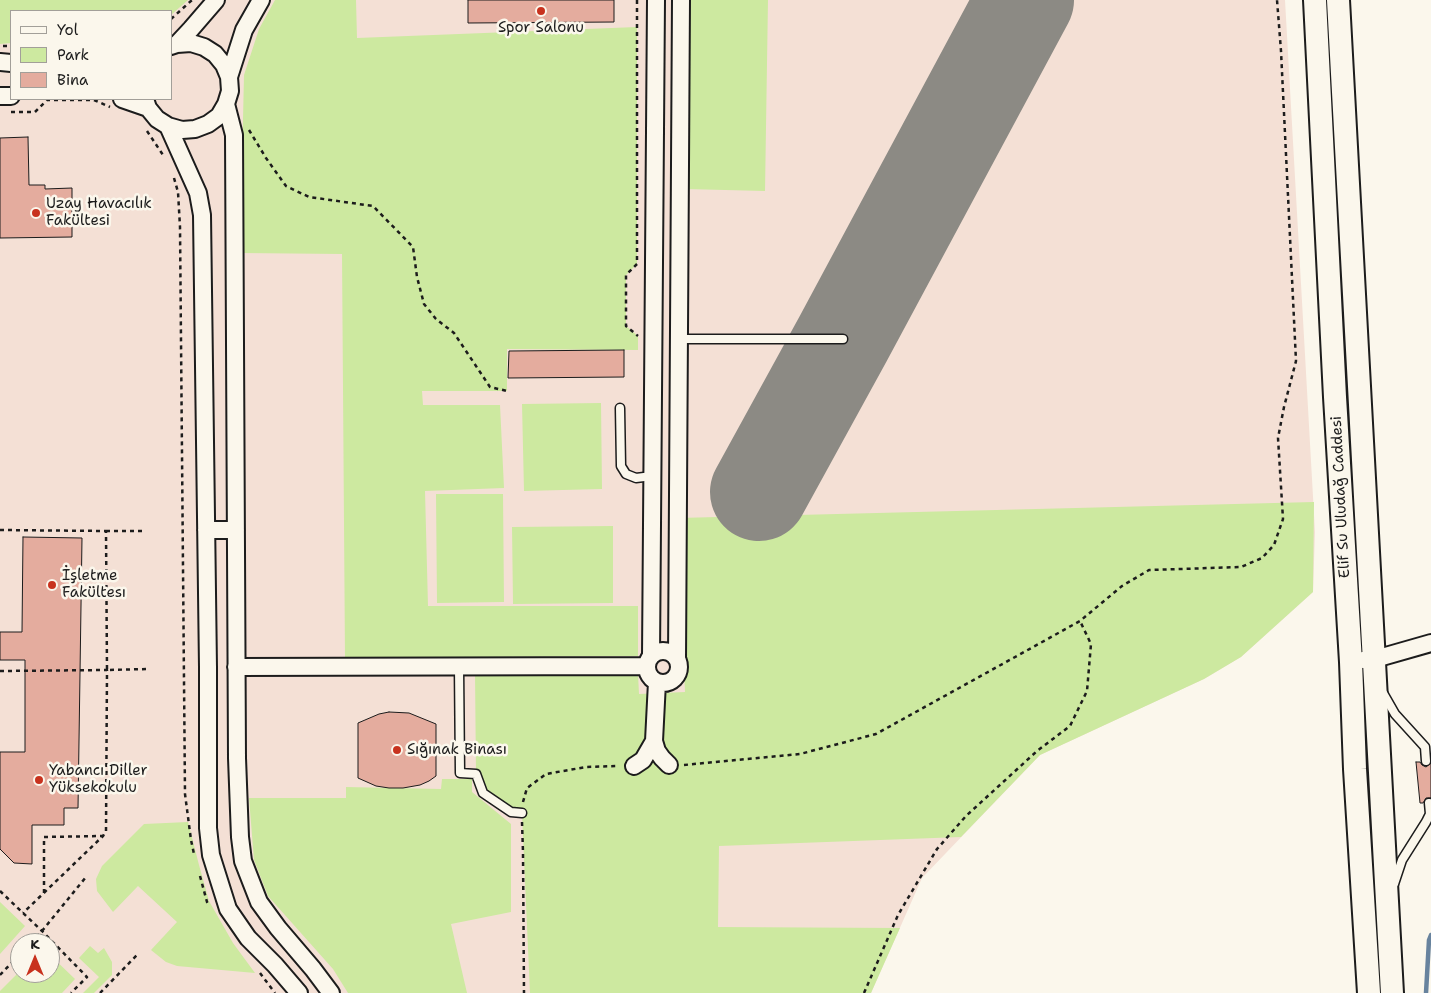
<!DOCTYPE html>
<meta charset="utf-8">
<style>
body{margin:0}
#map{position:relative;width:1431px;height:993px;overflow:hidden;background:#fbf7ec;font-family:"Shantell Sans",sans-serif}
canvas{display:block}
.legend{position:absolute;left:10px;top:10px;width:162px;height:90px;box-sizing:border-box;background:#fbf7ec;border:1px solid #a29f99;margin:0;padding:6px 9px;list-style:none;font-size:15px;color:#1c1c1c}
.legend li{display:flex;align-items:center;gap:10px;height:25px}
.legend b{width:25px;border:1px solid #a29f99}
.north{position:absolute;left:10px;top:933px;width:50px;height:50px;box-sizing:border-box;background:#fbf7ec;border:1px solid #a29f99;border-radius:50%;rotate:0deg;font-size:14px;font-weight:700;line-height:20px;text-align:center;color:#1c1c1c}
.north::after{content:'';display:block;margin:auto;width:18px;height:22px;background:#c8321e;clip-path:polygon(50% 0,100% 100%,50% 72%,0 100%)}
</style>
<div id="map">
<canvas width="1431" height="993"></canvas>
<ul class="legend">
<li><b style="height:6px;background:#fbf7ec"></b>Yol</li>
<li><b style="height:14px;background:#cde9a0"></b>Park</li>
<li><b style="height:14px;background:#e4ac9e"></b>Bina</li>
</ul>
<div class="north">K</div>
</div>
<script>
const g = document.querySelector('canvas').getContext('2d');
g.lineJoin = 'round';
function fillPath(path, color) {
  g.fillStyle = color;
  g.fill(path, 'evenodd');
}
function shape(rows) {
  const path = new Path2D();
  for (const r of rows) {
    if (r.length === 3) {
      path.moveTo(r[0] + r[2], r[1]);
      path.arc(r[0], r[1], r[2], 0, 2 * Math.PI);
      continue;
    }
    path.moveTo(r[0], r[1]);
    for (let i = 2; i < r.length; i += 2) path.lineTo(r[i], r[i + 1]);
  }
  return path;
}
function stroke(path, color, width, dash) {
  g.strokeStyle = color;
  g.lineWidth = width;
  g.lineCap = dash ? 'butt' : 'round';
  g.setLineDash(dash || []);
  g.stroke(path);
}
function label(font, color, halo, rows, align = 'center') {
  g.font = font + ' "Shantell Sans",sans-serif';
  g.lineWidth = 5;
  g.setLineDash([]);
  g.textBaseline = 'middle';
  g.strokeStyle = halo;
  g.fillStyle = color;
  for (const [text, x, y, turn = 0] of rows) {
    g.save();
    g.translate(x, y);
    g.rotate((+turn || 0) * Math.PI / 180);
    g.textAlign = isNaN(turn) ? turn : align;
    if (halo) g.strokeText(text, 0, 0);
    g.fillText(text, 0, 0);
    g.restore();
  }
}
fillPath(shape([
 [0,0,1285,0,1315,532,1313,592,1241,657,1204,679,1040,755,922,878,871,993,0,993],
 [11,11,171,11,171,99,11,99],
 [20,943,50,943,50,973,20,973]
]), '#f4e0d5');
fillPath(shape([
 [0,0,188,0,171,15,171,11,11,11,11,43,0,44],
 [275,0,356,0,357,38,637,27,637,264,626,275,626,326,638,336,638,350,507,349,507,391,422,391,423,405,500,405,504,488,425,491,428,606,638,606,638,656,345,658,342,254,240,253,244,75,259,29],
 [687,0,768,0,765,191,685,189],
 [601,403,602,489,524,491,522,404],
 [436,494,503,494,504,602,437,603],
 [1314,502,1313,592,1241,657,1204,679,1040,755,961,837,719,846,718,927,900,928,871,993,530,993,522,814,510,809,489,794,476,774,475,673,638,674,639,694,685,692,678,518],
 [613,526,613,603,513,604,512,527],
 [442,779,472,779,472,792,511,824,511,912,451,924,467,993,348,993,333,969,268,896,254,860,249,798,346,798,346,787,441,789],
 [188,822,199,865,209,901,233,943,255,973,177,966,166,962,151,950,177,922,138,886,113,912,97,891,96,879,102,866,144,824],
 [0,902,25,926,0,954],
 [90,946,98,953,104,948,112,962,112,975,94,993,83,993,99,977,79,958],
 [50,955,75,979,62,993,0,993,0,991,20,971,20,973,50,973]
]), '#cde9a0');
stroke(shape([
 [1426,993,1429,940,1431,935]
]), '#68839e', 4.5);
stroke(shape([
 [759,492,843,339,1025,0]
]), '#8c8a84', 98);
const building = shape([
 [468,0,614,0,614,22,468,23,468,0],
 [28,137,29,185,45,185,45,189,72,188,72,237,0,238,0,138,28,137],
 [624,350,624,377,508,378,509,351,624,350],
 [23,537,82,538,78,808,64,808,64,825,32,825,32,864,14,863,0,849,0,752,25,752,25,660,0,660,0,632,22,632,23,537],
 [389,712,409,713,436,724,436,776,429,781,420,785,403,788,389,788,376,786,358,778,358,723,379,714,389,712],
 [1416,762,1420,762,1422,765,1426,767,1431,763,1431,798,1426,798,1423,803,1420,803,1416,762]
]);
fillPath(building, '#e4ac9e');
stroke(building, '#1c1c1c', 1);
const service = shape([
 [679,339,843,339],
 [620,408,621,466,626,474,636,478,652,476],
 [459,667,460,773,476,774,483,793,511,812,522,813],
 [1383,693,1395,714,1425,747,1426,761],
 [1394,884,1402,860,1426,822,1430,814,1429,803]
]);
const minor = shape([
 [177,44,191,29,216,0],
 [0,62,11,63],
 [229,77,244,30,261,0],
 [0,96,11,96],
 [122,99,148,108],
 [145,99,148,108,157,119,168,126,182,130,195,129,208,124,219,116,226,104,230,91,229,77,224,65,215,54,204,47,191,43,177,44,171,46],
 [226,104,234,135,237,758,240,837,243,861,259,902,278,928,313,969,331,993],
 [168,126,198,193,202,215,208,668,208,828,211,855,228,909,248,938,275,965,299,993],
 [206,530,236,530],
 [663,667,16],
 [651,656,656,0],
 [677,659,681,0],
 [1363,660,1375,659,1431,643],
 [236,667,647,666],
 [657,682,654,741,657,751,662,758,669,765],
 [634,766,643,760,654,741]
]);
const secondary = shape([
 [1315,0,1335,397,1351,662,1355,769,1369,993],
 [1338,0,1392,993]
]);
stroke(service, '#1c1c1c', 11);
stroke(minor, '#1c1c1c', 20);
stroke(secondary, '#1c1c1c', 26);
stroke(shape([
 [637,0,637,264,626,275,626,326,638,336],
 [171,19,192,0],
 [3,46,11,46],
 [11,112,35,112,47,100,94,100,110,107],
 [249,130,266,158,286,186,309,197,373,206,413,247,417,277,424,304,436,319,454,333,490,387,507,391],
 [147,131,163,155],
 [174,178,178,192,180,227,185,794,191,840,194,854],
 [0,530,106,531,107,670,147,669],
 [106,531,146,531],
 [0,671,107,670,106,831,103,836,23,913],
 [684,765,800,754,876,734,1080,621,1122,586,1149,570,1241,567,1262,558,1274,545,1283,519,1278,438,1284,407,1296,361,1281,51,1277,0],
 [523,802,527,788,546,774,586,767,619,766],
 [522,822,523,852,524,993],
 [200,876,207,902,210,906],
 [0,891,42,931,87,977,71,993],
 [44,893,44,837,102,836],
 [31,943,42,931,86,877],
 [260,973,275,993],
 [0,975,20,954],
 [100,993,137,955],
 [864,993,898,915,937,849,966,816,1037,751,1070,726,1087,691,1091,644,1080,621]
]), '#1c1c1c', 2.5, [4, 4]);
stroke(service, '#fbf7ec', 8);
stroke(minor, '#fbf7ec', 16);
stroke(secondary, '#fbf7ec', 22);
for (const [x, y, r, color] of [
 [541,11,5,"#c8321e"],
 [36,213,5,"#c8321e"],
 [52,585,5,"#c8321e"],
 [397,750,5,"#c8321e"],
 [39,780,5,"#c8321e"]
]) {
  const dot = new Path2D();
  dot.arc(x, y, r, 0, 2 * Math.PI);
  g.fillStyle = color;
  g.fill(dot);
  stroke(dot, '#fbf7ec', 2);
}
label('15px', '#1c1c1c', '#fbf7ec', [
 ["Spor Salonu",541,28,"center"],
 ["Uzay Havacılık",46,204],
 ["Fakültesi",46,221],
 ["İşletme",62,576],
 ["Fakültesı",62,593],
 ["Sığınak Binası",407,750],
 ["Yabancı Diller",49,771],
 ["Yüksekokulu",49,788]
], 'left');
label('15px', '#1c1c1c', '#fbf7ec', [
 ["Elif Su Uludağ Caddesi",1341,497,-93]
]);
</script>
